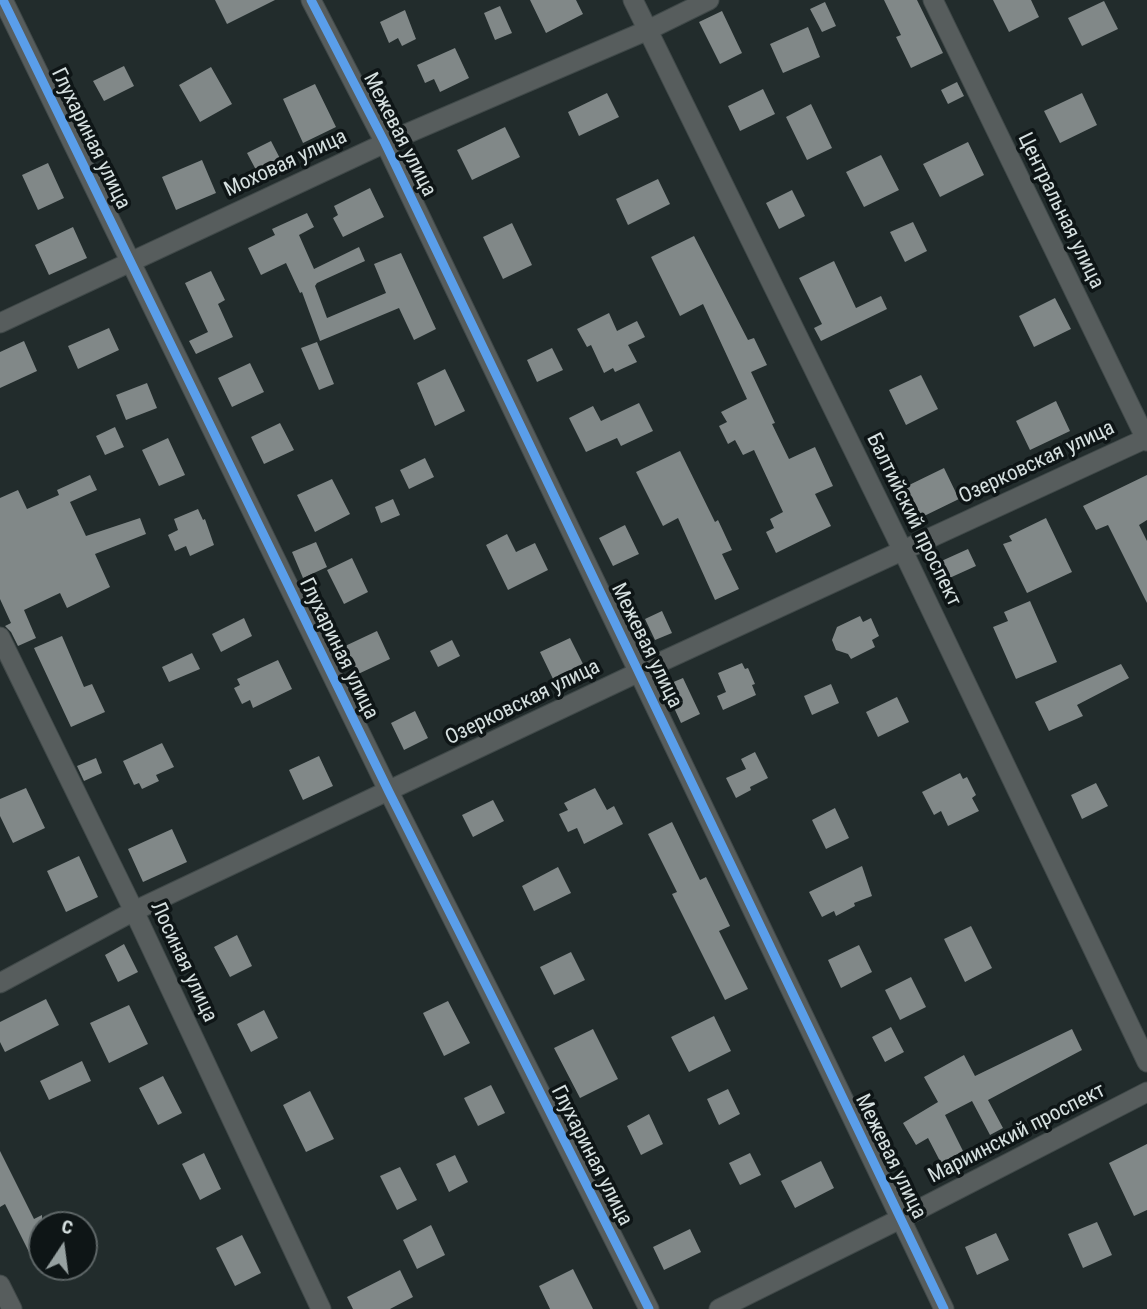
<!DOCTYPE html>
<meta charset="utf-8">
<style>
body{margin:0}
#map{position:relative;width:1147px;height:1309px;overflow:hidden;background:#222c2c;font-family:"Roboto Condensed",sans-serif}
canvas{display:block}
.north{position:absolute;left:28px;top:1211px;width:70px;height:70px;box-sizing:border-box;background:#0e1516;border:2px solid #5e6667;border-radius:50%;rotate:13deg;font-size:19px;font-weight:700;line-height:28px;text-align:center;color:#d6e0e0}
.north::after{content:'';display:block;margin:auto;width:24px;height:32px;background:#97a1a1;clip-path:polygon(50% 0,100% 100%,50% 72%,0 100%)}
</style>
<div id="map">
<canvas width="1147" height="1309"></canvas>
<div class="north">С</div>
</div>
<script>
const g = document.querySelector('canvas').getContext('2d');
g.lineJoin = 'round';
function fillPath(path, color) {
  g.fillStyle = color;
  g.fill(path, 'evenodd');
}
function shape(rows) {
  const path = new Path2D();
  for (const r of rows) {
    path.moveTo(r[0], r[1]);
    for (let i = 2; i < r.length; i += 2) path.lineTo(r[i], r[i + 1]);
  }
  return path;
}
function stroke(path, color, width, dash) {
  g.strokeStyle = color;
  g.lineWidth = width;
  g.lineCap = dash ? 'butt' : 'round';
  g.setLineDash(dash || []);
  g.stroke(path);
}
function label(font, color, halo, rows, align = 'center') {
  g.font = font + ' "Roboto Condensed",sans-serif';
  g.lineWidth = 7;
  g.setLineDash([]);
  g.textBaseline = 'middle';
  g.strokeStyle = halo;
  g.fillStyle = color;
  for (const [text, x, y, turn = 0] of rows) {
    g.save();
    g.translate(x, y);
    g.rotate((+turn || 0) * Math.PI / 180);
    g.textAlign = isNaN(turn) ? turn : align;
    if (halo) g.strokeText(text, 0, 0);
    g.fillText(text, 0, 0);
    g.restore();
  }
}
fillPath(shape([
 [215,0,275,0,227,24],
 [530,0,576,0,583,14,546,33],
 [884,0,917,0,943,53,911,68,896,37,901,35],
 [993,0,1031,0,1039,17,1009,32],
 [1104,1,1118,29,1082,46,1068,18],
 [825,2,836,26,822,32,810,9],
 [500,6,512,33,495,40,484,13],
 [405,10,416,39,402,46,398,38,389,43,380,22],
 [722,11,742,53,720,64,699,22],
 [808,27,820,57,783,73,770,44],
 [455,48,469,78,440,92,434,79,425,83,417,65],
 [124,66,134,86,104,101,93,81],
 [211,67,232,104,200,122,179,85],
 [957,82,964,96,948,104,941,90],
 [315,84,336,127,303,143,283,99],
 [763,89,775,114,740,131,728,106],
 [607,93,619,117,579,136,568,112],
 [1082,93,1097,125,1060,143,1044,111],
 [811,104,832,148,807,160,786,117],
 [505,127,520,157,472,180,457,150],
 [271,141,287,172,263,183,247,153],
 [968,142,984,175,940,197,923,164],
 [881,155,899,190,864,207,846,172],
 [202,160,216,193,176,210,162,177],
 [48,163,64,198,38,210,22,175],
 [658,179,670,204,628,225,616,199],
 [370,188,384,217,343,237,333,218,338,215,334,206],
 [792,190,805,216,779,229,766,203],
 [307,213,314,227,299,235,314,269,359,247,365,261,317,283,315,286,327,318,386,293,374,264,401,253,436,329,414,340,399,308,320,341,302,292,300,293,286,263,261,275,248,248,275,235,272,229],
 [913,222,927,251,905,262,890,232],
 [512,223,532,265,503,279,483,237],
 [73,227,87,258,49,275,35,245],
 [694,236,748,340,754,338,767,365,751,372,775,423,772,424,789,459,815,447,833,486,815,494,831,526,776,553,766,532,774,528,770,519,783,512,754,450,743,455,735,440,728,444,719,426,727,422,721,412,747,399,703,304,680,316,651,257],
 [834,261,856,308,881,296,887,309,821,341,814,328,822,324,799,278],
 [211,271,225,300,218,304,233,337,196,354,189,341,208,332,185,283],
 [1055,298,1071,329,1034,347,1019,316],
 [609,313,617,331,637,321,645,337,628,345,637,362,615,372,613,368,604,373,591,345,587,347,577,329],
 [109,328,119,350,78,369,68,346],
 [24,341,37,371,0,388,0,352],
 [317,342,334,384,319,390,301,348],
 [552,348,563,370,537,382,527,360],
 [250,363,264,392,232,407,218,378],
 [445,369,465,411,435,426,417,383],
 [921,375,938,409,906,425,889,390],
 [147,383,157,408,126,420,116,395],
 [1056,401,1070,431,1030,450,1016,421],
 [639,403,653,431,621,446,617,438,586,452,569,418,593,406,601,421],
 [280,423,294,450,264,464,251,437],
 [115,427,124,447,105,455,96,436],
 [168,438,185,475,159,486,142,450],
 [680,451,715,522,718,520,732,550,722,554,739,589,715,600,678,518,663,526,636,472],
 [425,458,434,477,409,489,400,470],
 [944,468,959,499,920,518,905,487],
 [90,475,97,490,70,502,86,536,140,518,146,534,95,554,110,587,67,608,60,593,24,610,36,638,18,646,11,632,5,626,11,623,0,599,0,498,18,490,27,509,59,495,57,490],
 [1147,475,1147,520,1139,525,1147,541,1147,603,1108,525,1096,530,1083,506],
 [332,479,350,514,315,532,297,495],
 [393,499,400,515,381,523,375,507],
 [198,509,203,520,205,519,214,545,190,556,186,546,175,551,168,535,178,530,174,519],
 [1046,518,1072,572,1027,593,1003,544,1012,541,1009,536],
 [625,525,639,554,613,566,599,538],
 [507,534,516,552,535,543,548,570,508,590,486,545],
 [316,542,327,567,303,578,292,552],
 [968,549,976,566,945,580,937,563],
 [352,558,368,592,344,604,327,570],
 [1030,601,1057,662,1016,679,993,627,1008,621,1004,612],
 [662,611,672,633,655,640,645,619],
 [860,616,863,622,871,618,879,636,872,640,875,647,851,659,848,654,836,650,832,640,837,627],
 [244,618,252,636,221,652,212,634],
 [377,631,390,659,356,675,343,647],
 [62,636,84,687,92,684,105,712,71,727,34,648],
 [570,638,585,668,555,683,540,652],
 [452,640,460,656,438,667,430,651],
 [192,653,200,669,169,682,162,667],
 [278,660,292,689,253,708,250,700,242,704,234,688,240,685,237,679],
 [742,663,745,669,748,668,755,684,752,685,756,695,723,710,717,696,726,692,718,673],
 [1121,664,1129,678,1077,705,1083,716,1049,731,1035,702],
 [683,678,700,714,681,723,664,686],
 [831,684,839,703,812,715,804,696],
 [897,697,909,722,878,737,866,712],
 [415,711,428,738,404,750,391,723],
 [162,743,174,767,156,775,159,781,142,789,139,783,134,785,123,761],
 [755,752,768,778,750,787,751,790,736,798,726,778,746,769,741,759],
 [319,756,333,786,303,800,289,770],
 [96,758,102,773,84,781,77,766],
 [960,773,963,779,967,777,976,795,972,798,979,811,948,826,941,811,934,815,922,792],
 [1096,783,1108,806,1082,819,1071,795],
 [26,788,45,828,13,843,0,816,0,799],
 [595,788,607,810,614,806,623,824,584,844,577,828,568,832,559,814,568,810,564,803],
 [493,800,504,821,473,837,462,815],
 [835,808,849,838,826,849,812,820],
 [672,822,700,880,706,877,730,926,719,931,748,989,725,1000,672,894,677,892,648,834],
 [172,829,187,862,143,882,128,849],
 [79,856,98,897,66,912,47,871],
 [862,866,872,896,854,903,855,906,836,916,834,911,822,917,809,892],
 [558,867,571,893,534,911,522,886],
 [971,926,992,968,965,982,944,939],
 [237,935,252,966,230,977,214,947],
 [124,944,138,972,118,982,105,955],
 [859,945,872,972,841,988,828,960],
 [571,952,585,980,554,995,540,967],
 [911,977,926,1007,900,1020,885,990],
 [46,999,59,1025,5,1052,0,1042,0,1022],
 [448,1001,470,1043,444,1056,423,1013],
 [129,1005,148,1044,109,1063,90,1023],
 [264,1010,278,1038,251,1052,237,1024],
 [714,1016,731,1051,689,1072,671,1037],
 [891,1027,904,1052,885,1062,872,1037],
 [593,1029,618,1079,580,1098,554,1048],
 [1072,1029,1082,1050,988,1100,1003,1128,990,1135,972,1101,945,1115,963,1151,941,1163,928,1138,916,1145,903,1123,938,1102,924,1077,964,1055,975,1076],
 [82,1061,91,1081,49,1100,40,1081],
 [163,1076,182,1113,158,1125,139,1088],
 [491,1085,505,1113,478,1126,464,1098],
 [728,1089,740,1114,719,1125,707,1099],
 [310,1091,334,1139,306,1152,283,1105],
 [649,1114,663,1144,641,1155,627,1126],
 [1147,1144,1147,1210,1134,1216,1109,1163],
 [0,1151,34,1219,42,1215,42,1245,29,1252,5,1204,0,1207],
 [204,1153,221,1189,200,1200,182,1164],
 [750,1153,761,1175,740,1185,729,1163],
 [455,1155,468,1182,449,1192,436,1164],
 [821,1161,834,1188,795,1208,781,1181],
 [400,1167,417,1200,397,1210,380,1176],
 [1097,1222,1112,1255,1083,1268,1068,1234],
 [431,1225,445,1255,417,1269,403,1240],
 [690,1229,701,1252,664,1270,653,1247],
 [996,1233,1009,1260,977,1275,965,1247],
 [242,1235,261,1273,235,1286,216,1248],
 [573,1269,593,1309,550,1309,539,1286],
 [400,1270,413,1297,390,1309,353,1309,347,1297]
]), '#818888');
const street = shape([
 [3,0,389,792,649,1309],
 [311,0,385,143,944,1309],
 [633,0,903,551,1147,1062],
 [933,0,1147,441],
 [0,323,385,143,648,30,709,0],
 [0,637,134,911,321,1309],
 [0,983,134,911,639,672,1147,438],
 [0,1285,12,1309],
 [719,1309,900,1219,1147,1092]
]);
stroke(street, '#404949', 21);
stroke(street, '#575d5d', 19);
stroke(shape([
 [3,0,389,792,649,1309],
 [311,0,385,143,944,1309]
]), '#5a9eea', 9);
label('21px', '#d6e0e0', '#0e1516', [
 ["Межевая улица",399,135,63],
 ["Глухариная улица",90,139,64],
 ["Моховая улица",286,164,-25],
 ["Центральная улица",1060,211,64],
 ["Озерковская улица",1037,463,-25],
 ["Балтийский проспект",913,520,64],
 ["Межевая улица",646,646,64],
 ["Глухариная улица",338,649,64],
 ["Озерковская улица",523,703,-26],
 ["Лосиная улица",183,962,65],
 ["Мариинский проспект",1017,1134,-27],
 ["Глухариная улица",591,1156,63],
 ["Межевая улица",890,1157,64]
]);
</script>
